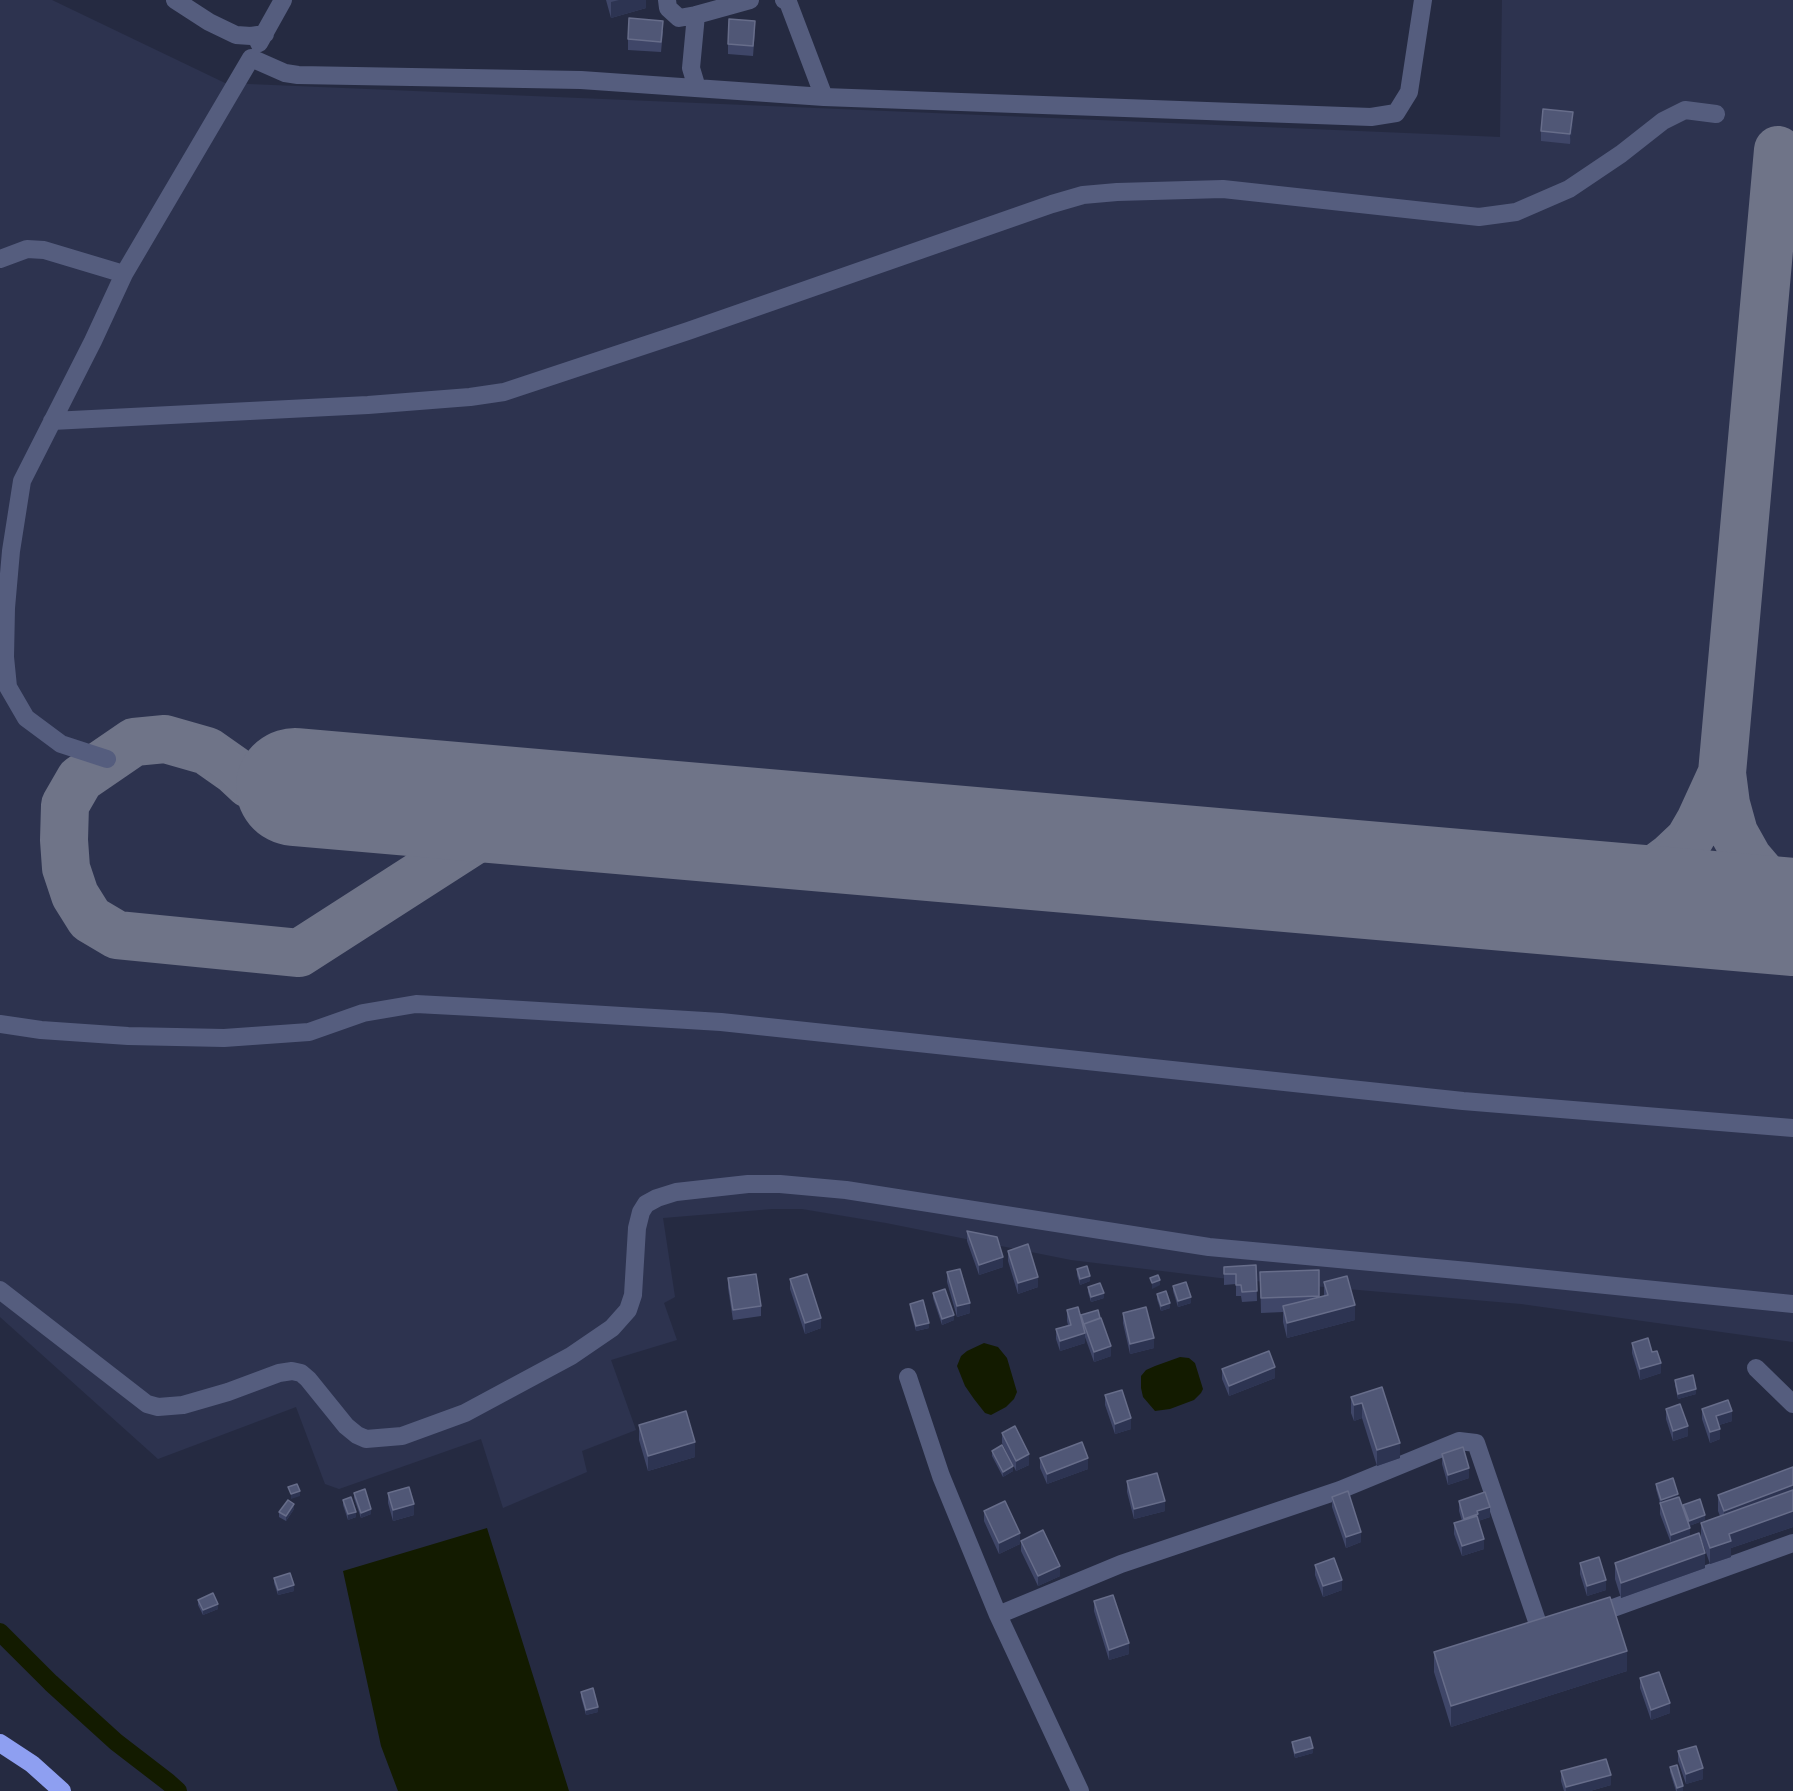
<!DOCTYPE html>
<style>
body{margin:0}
canvas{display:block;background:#252a41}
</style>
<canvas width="1793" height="1791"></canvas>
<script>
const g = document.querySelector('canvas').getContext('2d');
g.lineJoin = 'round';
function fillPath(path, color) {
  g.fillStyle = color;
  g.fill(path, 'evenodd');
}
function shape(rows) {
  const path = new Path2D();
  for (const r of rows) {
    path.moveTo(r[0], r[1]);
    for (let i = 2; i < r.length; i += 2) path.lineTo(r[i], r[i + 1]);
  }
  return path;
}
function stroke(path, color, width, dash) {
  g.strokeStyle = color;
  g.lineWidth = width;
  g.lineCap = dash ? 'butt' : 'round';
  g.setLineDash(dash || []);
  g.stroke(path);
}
fillPath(shape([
 [0,0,52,0,225,83,1500,137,1502,0,1793,0,1793,1342,1521,1304,1220,1278,1071,1260,886,1223,802,1209,772,1209,663,1218,675,1297,664,1303,677,1340,611,1360,636,1430,582,1451,587,1472,503,1508,481,1439,339,1489,325,1484,296,1407,158,1459,0,1317]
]), '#2d334f');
fillPath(shape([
 [984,1343,998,1347,1007,1358,1017,1392,1014,1399,1006,1407,991,1415,985,1413,974,1399,965,1386,957,1366,961,1356,967,1351],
 [1180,1357,1189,1358,1195,1363,1203,1389,1201,1393,1194,1400,1170,1409,1155,1411,1143,1397,1141,1388,1141,1376,1146,1370,1155,1366],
 [487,1528,569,1791,398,1791,381,1746,343,1571]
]), '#131b00');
stroke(shape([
 [0,1632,51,1683,116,1742,168,1782,178,1791]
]), '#131b00', 18);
stroke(shape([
 [1722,773,1778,150],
 [295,787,249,784,234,770,207,751,165,739,134,742,80,779,65,805,64,840,66,868,75,895,90,919,117,935,299,953,509,818,538,808],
 [1559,896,1596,893,1624,885,1651,872,1671,857,1689,840,1700,821,1722,773,1726,804,1734,833,1748,858,1771,885,1793,903]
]), '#6f7488', 48);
stroke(shape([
 [295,787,1793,917]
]), '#6f7488', 118);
stroke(shape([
 [175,0,209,22,236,35,251,36,265,34],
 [667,0,668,8,679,18,696,15],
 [784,0,788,2,824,97,1371,117,1396,113,1409,92,1423,0],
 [259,43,283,0],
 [697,88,691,68,696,15,750,0],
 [0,259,27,249,44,250,124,274],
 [52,421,368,405,470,397,504,392,688,331,1052,204,1083,195,1117,192,1223,189,1479,217,1516,212,1569,189,1621,154,1663,121,1685,110,1716,114],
 [107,759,61,744,26,718,8,687,5,657,6,608,11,551,22,481,93,341,124,274,251,58,285,73,298,75,581,80,824,97],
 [0,1024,41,1030,128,1036,224,1038,309,1032,363,1013,416,1004,473,1007,721,1022,1463,1101,1793,1128],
 [0,1290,147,1404,158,1407,183,1405,228,1392,279,1373,292,1371,301,1373,308,1379,346,1426,357,1435,366,1439,402,1436,465,1413,571,1356,612,1328,628,1310,633,1295,637,1228,641,1212,646,1204,657,1198,676,1192,748,1184,780,1184,846,1190,1209,1247,1468,1271,1793,1304],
 [1756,1368,1793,1404],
 [908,1377,941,1476,998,1615,1080,1791],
 [998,1615,1121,1564,1340,1490,1459,1441,1476,1443,1538,1624,1554,1630,1557,1629],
 [1591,1616,1793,1543]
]), '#555d7e', 18);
stroke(shape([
 [0,1743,32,1764,62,1791]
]), '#8e9ff1', 18);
fillPath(shape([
 [606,0,646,0,646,8,611,18],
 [663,31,661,52,628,50,628,39],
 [755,31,753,56,728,54,728,44],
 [1573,123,1570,144,1541,141,1541,131],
 [967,1231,1003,1267,979,1275,967,1241],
 [1008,1251,1038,1287,1018,1294,1008,1261],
 [1256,1265,1257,1301,1242,1302,1241,1296,1236,1296,1236,1284,1224,1285,1224,1267],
 [1077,1269,1090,1281,1080,1285,1077,1275],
 [1319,1270,1319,1297,1324,1296,1324,1282,1355,1320,1287,1338,1283,1322,1283,1312,1261,1313,1260,1272],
 [947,1272,970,1313,957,1317,947,1282],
 [728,1278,761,1306,761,1316,733,1320,728,1288],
 [790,1279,821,1328,805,1334,790,1289],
 [1173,1286,1191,1303,1178,1307,1173,1291],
 [1088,1287,1104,1298,1091,1302,1088,1292],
 [933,1293,954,1320,942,1325,933,1298],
 [1157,1294,1170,1308,1161,1311,1157,1299],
 [910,1304,929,1328,916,1331,910,1309],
 [1067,1310,1081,1318,1111,1356,1094,1362,1085,1337,1085,1343,1060,1351,1056,1339,1056,1329,1068,1325,1067,1321],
 [1123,1313,1154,1348,1130,1354,1123,1323],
 [1632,1343,1652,1352,1661,1373,1640,1380,1632,1353],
 [1222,1369,1275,1378,1229,1396,1222,1379],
 [1675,1380,1696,1394,1678,1399,1675,1385],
 [1382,1387,1400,1458,1377,1466,1362,1418,1354,1421,1351,1413,1351,1397],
 [1105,1395,1131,1429,1115,1434,1105,1405],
 [1666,1409,1688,1436,1673,1441,1666,1419],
 [1702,1409,1732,1421,1719,1425,1720,1439,1710,1443,1702,1419],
 [639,1425,695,1457,648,1471,639,1440],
 [1002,1433,1029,1465,1016,1471,1002,1443],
 [992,1451,1013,1471,1003,1477,992,1456],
 [1442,1454,1469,1478,1448,1485,1442,1464],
 [1040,1458,1088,1469,1047,1484,1040,1468],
 [1793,1467,1793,1527,1731,1548,1731,1557,1710,1564,1701,1538,1701,1523,1720,1516,1718,1511,1718,1495],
 [1127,1481,1165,1511,1134,1519,1127,1492],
 [1656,1484,1678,1497,1683,1509,1683,1505,1705,1520,1689,1526,1690,1536,1705,1568,1621,1598,1615,1579,1615,1563,1671,1543,1660,1514,1660,1503,1656,1489],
 [354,1493,371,1514,361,1518,354,1498],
 [388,1493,414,1515,393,1521,388,1503],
 [1332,1497,1361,1542,1346,1548,1332,1507],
 [343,1500,356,1517,348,1520,343,1505],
 [1459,1501,1490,1517,1478,1521,1484,1549,1462,1556,1454,1534,1454,1523,1462,1521,1459,1511],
 [294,1509,286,1521,279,1517,279,1512],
 [984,1511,1020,1544,999,1554,984,1521],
 [1021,1541,1060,1576,1038,1586,1021,1551],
 [1580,1563,1606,1590,1587,1596,1580,1574],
 [1315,1565,1342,1590,1323,1597,1315,1575],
 [274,1578,294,1591,278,1595,274,1583],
 [198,1600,218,1609,203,1615,198,1605],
 [1094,1601,1129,1654,1109,1660,1094,1611],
 [1434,1652,1627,1671,1451,1727,1434,1672],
 [1640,1678,1670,1713,1651,1720,1640,1688],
 [581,1692,598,1712,586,1715,581,1697],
 [1292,1742,1313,1753,1295,1758,1292,1747],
 [1678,1751,1703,1779,1686,1784,1678,1761],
 [1670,1767,1683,1791,1676,1791,1670,1772],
 [1561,1771,1611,1785,1590,1791,1564,1791,1561,1781]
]), '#3f4668');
fillPath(shape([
 [619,0,646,0,646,8,611,18,611,2],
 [1573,112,1573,123,1570,144,1570,134],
 [1003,1257,1003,1267,979,1275,979,1265],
 [1090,1276,1090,1281,1080,1285,1080,1279],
 [1038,1277,1038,1287,1018,1294,1018,1283],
 [1160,1280,1160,1285,1152,1289,1152,1283],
 [1104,1293,1104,1298,1091,1302,1091,1297],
 [1191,1297,1191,1303,1178,1307,1178,1301],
 [970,1303,970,1313,957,1317,957,1306],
 [1170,1303,1170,1308,1161,1311,1161,1306],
 [1355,1305,1355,1320,1287,1338,1287,1323],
 [954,1315,954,1320,942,1325,942,1319],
 [821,1318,821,1328,805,1334,805,1323],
 [929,1323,929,1328,916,1331,916,1326],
 [1085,1333,1085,1343,1060,1351,1060,1341],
 [1154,1338,1154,1348,1130,1354,1130,1344],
 [1111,1346,1111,1356,1094,1362,1094,1352],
 [1661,1363,1661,1373,1640,1380,1640,1369],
 [1275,1367,1275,1378,1229,1396,1229,1386],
 [1696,1389,1696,1394,1678,1399,1678,1394],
 [1362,1403,1362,1418,1354,1421,1354,1405],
 [1732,1411,1732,1421,1716,1426,1716,1416],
 [1131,1418,1131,1429,1115,1434,1115,1424],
 [1688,1426,1688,1436,1673,1441,1673,1431],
 [1720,1429,1720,1439,1710,1443,1710,1432],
 [695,1442,695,1457,648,1471,648,1456],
 [1400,1443,1400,1458,1377,1466,1377,1450],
 [1029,1454,1029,1465,1016,1471,1016,1461],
 [1088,1458,1088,1469,1047,1484,1047,1474],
 [1013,1466,1013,1471,1003,1477,1003,1472],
 [1469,1468,1469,1478,1448,1485,1448,1475],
 [1793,1485,1793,1500,1724,1526,1724,1511],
 [300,1491,300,1496,291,1499,291,1494],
 [1678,1494,1678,1500,1661,1505,1661,1500],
 [1165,1501,1165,1511,1134,1519,1134,1509],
 [294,1504,294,1509,286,1521,286,1516],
 [414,1504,414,1515,393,1521,393,1510],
 [1490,1507,1490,1517,1478,1521,1464,1529,1464,1519,1477,1511],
 [371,1509,371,1514,361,1518,361,1513],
 [1793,1511,1793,1527,1731,1548,1731,1557,1710,1564,1710,1548,1729,1534],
 [356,1512,356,1517,348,1520,348,1514],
 [1705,1515,1705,1520,1689,1526,1689,1521],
 [1690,1528,1690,1538,1671,1545,1671,1535],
 [1361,1532,1361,1542,1346,1548,1346,1537],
 [1020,1533,1020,1544,999,1554,999,1543],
 [1484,1539,1484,1549,1462,1556,1462,1546],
 [1705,1553,1705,1568,1621,1598,1621,1583],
 [1060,1566,1060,1576,1038,1586,1038,1576],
 [1342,1580,1342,1590,1323,1597,1323,1586],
 [1606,1580,1606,1590,1587,1596,1587,1586],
 [294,1585,294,1591,278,1595,278,1590],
 [218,1604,218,1609,203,1615,203,1610],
 [1129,1643,1129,1654,1109,1660,1109,1650],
 [1627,1651,1627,1671,1451,1727,1451,1706],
 [1670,1703,1670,1713,1651,1720,1651,1710],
 [598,1707,598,1712,586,1715,586,1710],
 [1313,1748,1313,1753,1295,1758,1295,1753],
 [1703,1768,1703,1779,1686,1784,1686,1774],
 [1611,1775,1611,1785,1590,1791,1566,1791,1566,1787],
 [1683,1786,1683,1791,1677,1791,1677,1788]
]), '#2d3452');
const building = shape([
 [629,18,663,21,661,42,628,39,629,18],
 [729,19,755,21,753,46,728,44,729,19],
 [1543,109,1573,112,1570,134,1541,131,1543,109],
 [967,1231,997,1237,1003,1257,979,1265,967,1231],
 [1028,1244,1038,1277,1018,1283,1008,1251,1028,1244],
 [1256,1265,1257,1291,1242,1292,1241,1285,1236,1285,1236,1274,1224,1274,1224,1267,1256,1265],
 [1087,1266,1090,1276,1080,1279,1077,1269,1087,1266],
 [960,1269,970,1303,957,1306,947,1272,960,1269],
 [1319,1270,1319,1296,1261,1298,1260,1272,1319,1270],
 [756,1274,761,1306,733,1310,728,1278,756,1274],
 [807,1274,821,1318,805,1323,790,1279,807,1274],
 [1158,1275,1160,1280,1152,1283,1150,1278,1158,1275],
 [1347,1276,1355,1305,1287,1323,1283,1306,1328,1295,1324,1282,1347,1276],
 [1186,1282,1191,1297,1178,1301,1173,1286,1186,1282],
 [1100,1283,1104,1293,1091,1297,1088,1287,1100,1283],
 [945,1289,954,1315,942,1319,933,1293,945,1289],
 [1166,1291,1170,1303,1161,1306,1157,1294,1166,1291],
 [923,1300,929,1323,916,1326,910,1304,923,1300],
 [1078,1307,1085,1333,1060,1341,1056,1329,1071,1325,1067,1310,1078,1307],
 [1146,1307,1154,1338,1130,1344,1123,1313,1146,1307],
 [1098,1310,1100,1318,1084,1324,1084,1325,1081,1315,1098,1310],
 [1101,1318,1111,1346,1094,1352,1084,1324,1101,1318],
 [1648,1338,1652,1352,1657,1351,1661,1363,1640,1369,1632,1343,1648,1338],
 [1269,1351,1275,1367,1229,1386,1222,1369,1269,1351],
 [1693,1375,1696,1389,1678,1394,1675,1380,1693,1375],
 [1382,1387,1400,1443,1377,1450,1362,1403,1354,1405,1351,1397,1382,1387],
 [1122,1390,1131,1418,1115,1424,1105,1395,1122,1390],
 [1728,1400,1732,1411,1716,1416,1720,1429,1710,1432,1702,1409,1728,1400],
 [1680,1404,1688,1426,1673,1431,1666,1409,1680,1404],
 [686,1411,695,1442,648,1456,639,1425,686,1411],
 [1015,1426,1029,1454,1016,1461,1002,1433,1015,1426],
 [1082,1442,1088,1458,1047,1474,1040,1458,1082,1442],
 [1002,1445,1013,1466,1003,1472,992,1451,1002,1445],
 [1463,1447,1469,1468,1448,1475,1442,1454,1463,1447],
 [1793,1467,1793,1485,1724,1511,1718,1495,1793,1467],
 [1157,1473,1165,1501,1134,1509,1127,1481,1157,1473],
 [1673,1478,1678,1494,1661,1500,1656,1484,1673,1478],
 [297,1484,300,1491,291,1494,288,1487,297,1484],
 [409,1487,414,1504,393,1510,388,1493,409,1487],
 [365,1489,371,1509,361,1513,354,1493,365,1489],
 [1793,1490,1793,1511,1729,1534,1731,1541,1710,1548,1701,1523,1793,1490],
 [1348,1491,1361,1532,1346,1537,1332,1497,1348,1491],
 [1485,1492,1490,1507,1477,1511,1478,1514,1464,1519,1459,1501,1485,1492],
 [351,1497,356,1512,348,1514,343,1500,351,1497],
 [1679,1497,1690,1528,1671,1535,1660,1503,1679,1497],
 [1700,1499,1705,1515,1689,1521,1683,1505,1700,1499],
 [288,1500,294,1504,286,1516,279,1512,288,1500],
 [1005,1501,1020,1533,999,1543,984,1511,1005,1501],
 [1477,1516,1484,1539,1462,1546,1454,1523,1477,1516],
 [1043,1530,1060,1566,1038,1576,1021,1541,1043,1530],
 [1699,1533,1705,1553,1621,1583,1615,1563,1699,1533],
 [1599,1557,1606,1580,1587,1586,1580,1563,1599,1557],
 [1334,1558,1342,1580,1323,1586,1315,1565,1334,1558],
 [290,1573,294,1585,278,1590,274,1578,290,1573],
 [213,1593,218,1604,203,1610,198,1600,213,1593],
 [1113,1595,1129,1643,1109,1650,1094,1601,1113,1595],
 [1610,1597,1627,1651,1451,1706,1434,1652,1610,1597],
 [1659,1672,1670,1703,1651,1710,1640,1678,1659,1672],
 [593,1688,598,1707,586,1710,581,1692,593,1688],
 [1310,1737,1313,1748,1295,1753,1292,1742,1310,1737],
 [1696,1746,1703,1768,1686,1774,1678,1751,1696,1746],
 [1606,1759,1611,1775,1566,1787,1561,1771,1606,1759],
 [1677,1765,1683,1786,1677,1788,1670,1767,1677,1765]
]);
fillPath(building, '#505776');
stroke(building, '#676d8a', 1.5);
</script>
